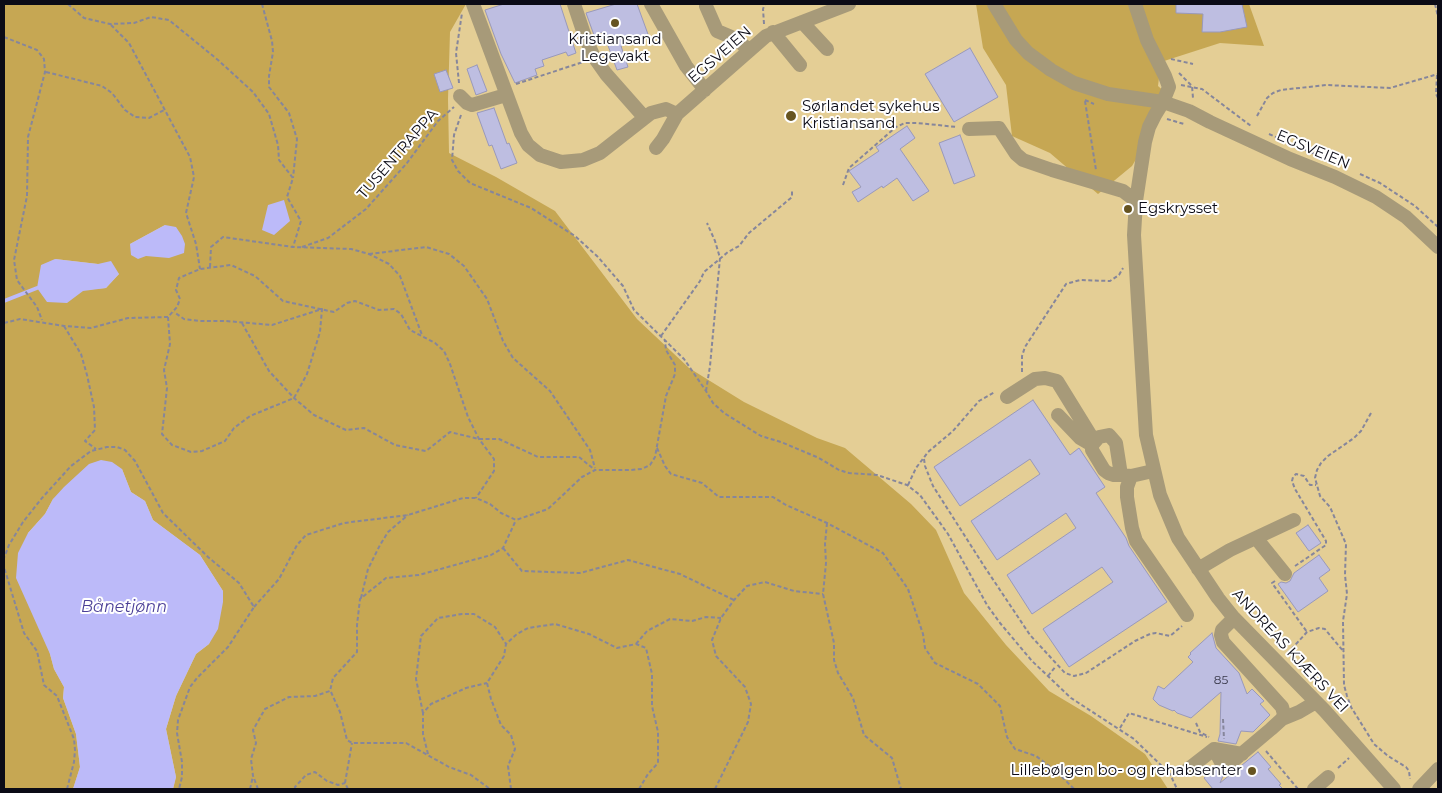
<!DOCTYPE html>
<meta charset="utf-8">
<style>
body{margin:0}
#map{position:relative;width:1442px;height:793px;overflow:hidden;background:#e1e1fe;font-family:Montserrat,sans-serif}
canvas{display:block}
.frame{position:absolute;inset:0;border:5px solid #0b0b16;pointer-events:none}
</style>
<div id="map">
<canvas width="1442" height="793"></canvas>
<div class="frame"></div>
</div>
<script>
const g = document.querySelector('canvas').getContext('2d');
g.lineJoin = 'round';
function fillPath(path, color) {
  g.fillStyle = color;
  g.fill(path, 'evenodd');
}
function shape(rows) {
  const path = new Path2D();
  for (const r of rows) {
    path.moveTo(r[0], r[1]);
    for (let i = 2; i < r.length; i += 2) path.lineTo(r[i], r[i + 1]);
  }
  return path;
}
function stroke(path, color, width, dash) {
  g.strokeStyle = color;
  g.lineWidth = width;
  g.lineCap = dash ? 'butt' : 'round';
  g.setLineDash(dash || []);
  g.stroke(path);
}
function label(font, color, halo, rows, align = 'center') {
  g.font = font + ' Montserrat,sans-serif';
  g.lineWidth = 4;
  g.setLineDash([]);
  g.textBaseline = 'middle';
  g.strokeStyle = halo;
  g.fillStyle = color;
  for (const [text, x, y, turn = 0] of rows) {
    g.save();
    g.translate(x, y);
    g.rotate((+turn || 0) * Math.PI / 180);
    g.textAlign = isNaN(turn) ? turn : align;
    if (halo) g.strokeText(text, 0, 0);
    g.fillText(text, 0, 0);
    g.restore();
  }
}
fillPath(shape([
 [4,4,1438,4,1438,789,4,789]
]), '#e4ce95');
fillPath(shape([
 [4,4,466,4,450,32,448,99,449,153,496,177,555,211,637,319,689,368,744,402,817,438,845,448,911,504,936,530,964,593,1006,645,1049,691,1091,716,1145,754,1168,789,173,789,176,777,166,729,176,696,196,654,209,644,223,591,200,555,153,520,145,501,131,492,122,469,53,499,45,514,28,533,50,654,54,669,64,687,63,698,76,734,80,767,73,789,4,789],
 [165,225,156,256,146,256,130,244],
 [55,259,98,264,119,274,106,288,83,290],
 [976,4,1249,4,1264,46,1220,43,1161,62,1158,86,1181,107,1167,107,1132,166,1098,194,1050,153,1012,136,1006,85,983,48]
]), '#c6a753');
fillPath(shape([
 [284,200,290,221,274,235,262,230,268,205],
 [165,225,176,227,182,236,185,244,184,253,169,258,146,256,138,259,131,255,130,244],
 [55,259,98,264,111,261,119,274,106,288,83,291,67,303,47,302,37,288,41,265],
 [101,460,112,462,122,469,131,492,145,501,153,520,200,555,223,591,223,602,218,629,209,644,196,654,176,696,166,729,176,777,173,789,73,789,80,767,76,734,63,698,64,687,54,669,50,654,16,578,18,553,28,533,45,514,53,499,64,487,89,464]
]), '#bcbaf9');
stroke(shape([
 [4,301,37,288]
]), '#bcbaf9', 4);
const building = shape([
 [504,4,560,4,576,53,568,56,566,52,542,60,544,66,535,69,537,75,515,83,501,54,485,10,504,4],
 [616,4,637,4,649,37,621,46,628,67,617,70,603,32,594,35,586,13,616,4],
 [1176,4,1242,4,1247,27,1220,32,1202,32,1203,14,1176,13,1176,4],
 [970,48,998,97,954,122,925,74,970,48],
 [477,65,487,91,476,95,467,69,477,65],
 [446,70,453,88,440,92,434,74,446,70],
 [494,108,507,144,509,143,517,163,501,169,492,145,489,146,477,113,494,108],
 [907,126,915,138,900,149,929,191,913,201,897,178,883,188,882,186,858,202,852,192,861,187,849,171,879,151,876,147,907,126],
 [960,135,975,176,954,184,939,143,960,135],
 [1033,400,1070,455,1079,448,1105,487,1096,493,1126,538,1129,546,1167,602,1069,667,1043,629,1113,582,1102,567,1032,614,1007,575,1076,528,1066,513,997,560,971,521,1040,474,1030,459,960,506,934,467,1033,400],
 [1308,525,1321,543,1309,551,1296,533,1308,525],
 [1319,555,1330,570,1319,578,1328,591,1298,612,1278,584,1281,582,1286,583,1290,581,1294,573,1319,555],
 [1212,633,1216,648,1239,673,1247,694,1252,689,1264,701,1260,704,1270,715,1253,732,1241,731,1236,744,1218,741,1220,734,1221,692,1191,718,1177,713,1174,710,1173,711,1159,705,1153,699,1158,686,1164,689,1193,662,1188,657,1191,654,1190,653,1212,633],
 [1258,752,1271,767,1268,769,1281,784,1279,785,1283,789,1213,789,1204,778,1215,768,1225,771,1220,783,1258,752]
]);
fillPath(building, '#bebee1');
stroke(building, '#99b', 1);
stroke(shape([
 [68,4,84,18,110,24,134,23,151,17,169,20,218,60,253,92,269,114,278,145,279,160,293,178,287,197,301,221,293,247],
 [262,4,272,41,273,52,269,76,269,87,289,113,297,139,293,178],
 [1435,4,1438,17],
 [764,24,763,9,765,4],
 [111,25,129,43,190,157,194,177,186,213,196,244,200,269],
 [4,37,37,50,44,59,45,72,28,137,27,196,14,260,17,280,37,307,42,320],
 [1171,59,1193,64],
 [46,72,102,86,112,93,125,110,135,117,149,118,164,110],
 [1179,73,1192,86,1193,98],
 [1437,75,1436,94,1438,98],
 [459,83,456,53,462,13],
 [516,84,583,62],
 [1181,85,1202,89,1251,126],
 [1085,100,1094,104],
 [1085,101,1096,170],
 [461,115,454,135,452,160,458,171,470,183,531,208,575,236,598,257,623,286,634,310,684,359,706,391,713,403,724,413,761,436,781,442,819,458,839,470,849,473,877,475,907,485,920,495,948,534,987,605,1000,623,1032,661,1071,698,1134,739,1170,774,1177,789],
 [1257,116,1267,98,1273,93,1281,90,1326,85,1390,88,1438,74],
 [1167,119,1184,124],
 [1269,134,1317,155],
 [1360,174,1380,183,1415,206,1438,227],
 [843,185,849,168,896,127,905,123,917,123,957,127],
 [302,247,328,238,366,209,407,163,438,121,454,107],
 [369,254,426,247,449,254,464,266,487,299,503,341,513,358,550,391,590,450,595,468],
 [210,267,211,247,223,237,293,247,351,249,369,254,389,264,400,276,422,335],
 [168,317,170,344,164,370,167,388,162,434,172,445,191,452,202,451,225,441,234,428,250,416,294,398,307,374,320,332,322,309,272,325,226,321,199,321,184,319,174,312],
 [4,323,20,319,64,326,91,328,128,318,168,317,177,307,180,299,176,290,179,278,200,269,231,265,255,276,283,301,334,312,347,303,355,301,379,310,394,309,401,314,410,330,435,343,444,351,450,364,468,417,479,439,494,459,494,471,476,498],
 [242,323,269,371,294,398,314,415,346,430,364,428,395,445,426,451,450,432,479,439,499,439,538,457,579,457,595,470],
 [64,326,81,354,87,375,94,407,95,430,85,441,96,449],
 [661,336,700,281,704,272,728,252,739,246,749,233,792,197,792,190],
 [1022,372,1022,356,1025,347,1066,284,1080,280,1110,281,1119,275,1123,268],
 [706,391,710,366,720,258,715,241,707,223],
 [1371,413,1361,431,1354,438,1328,456,1321,463,1317,470,1315,478,1320,496,1330,507,1346,544,1345,575,1347,594,1343,621,1344,685,1347,696,1351,707,1374,744,1388,756,1406,767,1409,771,1410,779],
 [657,448,665,466,671,474,702,483,719,497,773,497,786,505,827,523,883,553,908,589,923,634,925,648,935,663,978,684,1000,706,1007,737,1015,749,1036,756,1057,772,1074,789],
 [924,459,925,466,933,486,984,566,1030,635,1065,673,1074,676,1086,673,1135,641,1150,634,1156,633,1170,636,1182,626],
 [908,485,916,468,928,452,953,431,979,401,995,392],
 [827,523,825,544,826,563,823,594,834,643,834,660,838,673,853,698,864,735,892,758,901,789],
 [503,548,522,571,580,573,628,560,680,574,734,600],
 [1295,566,1326,545,1326,541,1295,489,1292,481,1293,477,1296,474,1304,476,1310,485,1316,485],
 [1275,581,1272,583,1307,632],
 [361,598,368,569,380,545,388,532,408,515],
 [254,607,279,579,297,545,306,535,344,523,408,515,463,498,476,498,490,504,501,513,516,520,548,509,582,477,595,470,630,470,642,469,650,465,655,457,666,396,675,374,675,365,666,350,665,341],
 [636,644,647,631,670,619,692,621,706,617,721,618],
 [1287,654,1307,632,1319,628,1325,629,1329,634,1344,652],
 [1048,676,1056,666],
 [331,692,340,712,347,740,352,743,406,743,449,767,471,775,490,789],
 [423,713,416,679,421,636,438,618,462,614,474,614,495,627,506,644],
 [1223,719,1224,739],
 [1196,723,1200,732,1209,737],
 [1120,728,1129,713,1207,737],
 [1266,751,1298,789],
 [428,754,423,734,423,713,431,704,466,688,487,683],
 [1338,768,1349,758],
 [67,789,74,762,75,750,74,739,57,696,44,685,37,651,24,633,4,567,4,558,9,545,23,522,42,498,71,466,91,451,107,447,117,447,125,450,135,461,163,513,208,557,239,583,254,607,228,647,197,678,190,687,178,720,177,733,182,762,182,777,179,789],
 [250,789,253,776],
 [258,789,253,776,251,759,256,743,253,730,265,709,289,697,315,696,330,691,333,678,357,652,357,625,360,599,386,578,419,575,491,555,503,548,516,520],
 [295,789,295,787,306,775,315,772,327,781,338,785,345,783],
 [348,789,345,783,352,743],
 [511,789,508,766,515,749,511,735,501,725,491,699,487,683,504,656,506,644,517,634,528,628,555,624,589,634,617,648,636,644,646,648,652,674,652,706,658,732,658,763,648,774,639,789],
 [715,789,748,722,751,704,745,687,716,656,712,640,721,618,734,600,747,586,765,582,794,591,823,594]
]), '#86869b', 2, [4, 2.5]);
stroke(shape([
 [473,4,521,133,528,145,540,155,561,162,583,160,600,153,651,113,666,109,677,114,766,36,849,4],
 [574,4,585,37,594,57,606,74,644,117],
 [651,4,686,66,705,90],
 [994,4,1016,40,1028,53,1051,70,1074,83,1108,94,1163,102,1189,111,1210,122,1290,159,1335,177,1376,197,1406,217,1438,247],
 [1135,4,1147,40,1165,76,1169,87,1163,102,1155,115,1149,127,1145,142,1136,201,1134,235,1146,435,1160,495,1178,538,1218,598,1234,618,1325,711,1394,789],
 [706,6,717,31,736,39,749,50],
 [802,22,827,49],
 [773,32,800,65],
 [460,96,467,103,472,105,506,95],
 [969,129,999,128,1016,154,1023,160,1052,170,1123,191,1136,201],
 [656,148,663,139,677,114],
 [1007,397,1035,379,1045,378,1057,381,1094,441],
 [1058,415,1080,438,1092,445],
 [1121,475,1116,443,1109,435,1099,437,1092,445,1092,450,1104,470,1108,473,1114,475,1121,475,1131,476,1153,471],
 [1131,476,1127,487,1127,497,1132,528,1136,541,1187,615],
 [1256,538,1285,574],
 [1198,569,1230,550,1294,520],
 [1282,719,1299,712,1316,702],
 [1214,749,1221,762,1228,763,1233,761,1271,729,1282,719,1284,714,1282,707,1223,642,1221,635,1222,630,1234,618],
 [1187,770,1214,749,1242,754],
 [1314,789,1328,777],
 [1419,789,1438,769]
]), '#a79a79', 14);
for (const [x, y, r, color] of [
 [615,23,5,"#665421"],
 [791,116,6,"#665421"],
 [1128,209,5,"#665421"],
 [1252,771,5,"#665421"]
]) {
  const dot = new Path2D();
  dot.arc(x, y, r, 0, 2 * Math.PI);
  g.fillStyle = color;
  g.fill(dot);
  stroke(dot, '#fff', 2);
}
label('12px', '#383849', null, [
 ["85",1221,680]
]);
label('15px', '#0b0b16', '#fff', [
 ["Kristiansand",615,40,"center"],
 ["Legevakt",615,57,"center"],
 ["Sørlandet sykehus",802,107],
 ["Kristiansand",802,124],
 ["Egskrysset",1138,209],
 ["Lillebølgen bo- og rehabsenter",1242,771,"right"]
], 'left');
label('15px', '#0b0b16', '#fff', [
 ["EGSVEIEN",720,55,-41],
 ["EGSVEIEN",1313,150,23],
 ["TUSENTRAPPA",398,154,-49],
 ["ANDREAS KJÆRS VEI",1290,651,47]
]);
label('italic 16px', '#4b3f97', '#fff', [
 ["Bånetjønn",124,607]
]);
</script>
